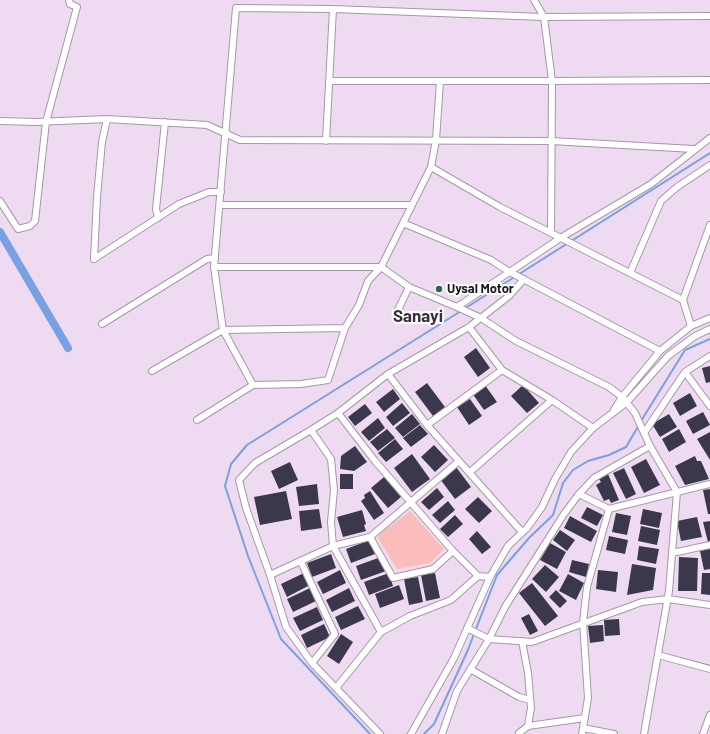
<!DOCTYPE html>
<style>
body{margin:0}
canvas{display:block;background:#eedbf1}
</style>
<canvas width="710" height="734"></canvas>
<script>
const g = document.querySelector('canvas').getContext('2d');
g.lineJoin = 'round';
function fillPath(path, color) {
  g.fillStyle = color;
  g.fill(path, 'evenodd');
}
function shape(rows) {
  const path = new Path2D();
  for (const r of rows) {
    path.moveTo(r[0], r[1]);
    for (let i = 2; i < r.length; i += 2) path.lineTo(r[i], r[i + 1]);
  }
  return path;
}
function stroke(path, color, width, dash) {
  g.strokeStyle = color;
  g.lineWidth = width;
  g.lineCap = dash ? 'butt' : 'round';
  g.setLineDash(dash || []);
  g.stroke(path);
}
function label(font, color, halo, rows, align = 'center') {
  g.font = font + ' Barlow,sans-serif';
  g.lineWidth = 4;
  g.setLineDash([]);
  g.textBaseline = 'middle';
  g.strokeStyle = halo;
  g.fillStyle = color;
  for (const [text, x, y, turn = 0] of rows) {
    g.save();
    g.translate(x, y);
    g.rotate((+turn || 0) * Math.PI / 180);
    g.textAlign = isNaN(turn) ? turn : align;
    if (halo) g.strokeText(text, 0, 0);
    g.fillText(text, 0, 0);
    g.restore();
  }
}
fillPath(shape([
 [410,511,444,549,430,563,397,569,378,538,379,534]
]), '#fabdbb');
stroke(shape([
 [464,309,710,153],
 [641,421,685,350,710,339],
 [370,734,281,639,248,556,225,486,231,464,247,445,461,311],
 [424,734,434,724,467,652,497,575,529,538,553,515,563,483,573,470,588,461,609,455,626,447,639,425]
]), '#79a0e3', 2);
stroke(shape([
 [0,232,68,348]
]), '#79a0e3', 8);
fillPath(shape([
 [476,348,490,368,478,377,464,357],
 [710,366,710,382,706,383,702,368],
 [427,383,445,407,433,416,415,392],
 [485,385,497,402,484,410,472,393],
 [523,385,539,403,527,413,511,396],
 [393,389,400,399,384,412,376,402],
 [690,393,697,406,680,416,673,403],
 [470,399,482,416,469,425,457,407],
 [402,403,410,413,393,426,386,417],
 [365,404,372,413,355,426,348,417],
 [703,412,710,425,693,434,686,421],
 [412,414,420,424,403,437,395,428],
 [669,414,677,427,660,437,652,424],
 [378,418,385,428,369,441,361,432],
 [420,425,428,434,411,447,403,438],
 [387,429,395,438,378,451,370,442],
 [679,429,686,442,669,452,662,439],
 [710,432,710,460,697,439],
 [395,439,403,449,386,462,378,453],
 [434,445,448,460,435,472,421,457],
 [355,446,367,462,354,471,340,469,341,456],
 [412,454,430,479,412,492,394,468],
 [695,456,697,461,701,461,709,479,685,485,675,466],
 [646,459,660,485,644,493,631,467],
 [290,462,298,480,279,489,271,471],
 [456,467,471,487,455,499,440,479],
 [624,468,636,494,626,499,613,473],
 [340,474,353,474,353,489,340,489],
 [608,474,619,500,611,503,609,499,604,501,596,485,601,482,599,479],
 [384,477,401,497,388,508,371,488],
 [317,484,319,504,299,506,296,487],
 [437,488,444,497,429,510,421,502],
 [710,489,710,514,708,514,703,490],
 [286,491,292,519,260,525,254,497],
 [370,491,384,513,374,520,361,501,365,498,364,495],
 [478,497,492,511,479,523,465,509],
 [448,501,455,510,440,523,432,515],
 [587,507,603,515,597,526,581,518],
 [319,509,322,528,301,531,299,511],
 [643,509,662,513,659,528,640,524],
 [362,510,366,524,364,525,366,531,343,537,337,517],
 [616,513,631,516,627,535,612,532],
 [455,515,463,524,448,537,440,529],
 [570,516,597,531,591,542,564,528],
 [697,517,702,537,681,541,677,521],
 [710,521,710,542,708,542,703,522],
 [641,526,660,530,657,545,638,541],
 [560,530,575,540,567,551,553,540],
 [477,531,491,547,482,554,469,539],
 [609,536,628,540,625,554,606,550],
 [370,540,375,554,351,563,346,549],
 [550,543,566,552,557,569,540,560],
 [639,546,659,549,656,564,637,560],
 [710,549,710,569,704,570,700,551],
 [331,554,336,568,312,577,307,563],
 [381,557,386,571,361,580,356,566],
 [679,557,698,558,697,591,678,591],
 [572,560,589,564,586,577,569,572],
 [632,564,656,568,653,590,627,595],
 [545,565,559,577,546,592,532,579],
 [340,570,346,583,323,594,317,582],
 [598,570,618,572,616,592,596,589],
 [304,573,310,585,287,597,281,584],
 [389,573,393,586,369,595,364,582],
 [435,573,440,598,426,601,421,575],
 [702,573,710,573,710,595,701,594],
 [568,574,584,583,576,600,559,591],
 [418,577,423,602,409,605,404,579],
 [532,583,558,616,545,626,519,593],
 [399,585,404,599,380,608,375,594],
 [310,588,316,601,293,612,287,599],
 [349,588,355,601,332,612,326,600],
 [556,590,567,601,560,608,549,597],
 [358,606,365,619,341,630,335,617],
 [317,607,323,620,300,631,293,618],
 [529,614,538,631,530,635,521,618],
 [619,619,620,635,605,636,604,620],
 [324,624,330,637,307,648,301,635],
 [603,625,604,641,590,643,588,626],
 [341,634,353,642,339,664,327,656]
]), '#3b384d');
const minor = shape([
 [534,0,544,17,710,16],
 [329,81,552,81,551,232],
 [0,121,36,122,107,119,207,125,240,140,551,141,694,149],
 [326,141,333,9],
 [431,167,436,140,440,81],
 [0,201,18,229,30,226,35,221,46,122,77,7,70,4,69,0],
 [220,205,412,205],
 [158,218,156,209,165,122],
 [403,223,431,167,500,207,683,300],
 [94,259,179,204,209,192,221,192],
 [94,259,97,197,102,142,107,119],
 [214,267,381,267,409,287,457,307,562,237,651,184,710,138],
 [630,273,661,201,677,187,710,165],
 [457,307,481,318,516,341,609,387,622,397,635,413,650,446,677,492,669,591,644,734],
 [396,314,409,287],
 [102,324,207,259,215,258],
 [691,326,683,300,710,225],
 [469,327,502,370,552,400,593,428],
 [660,351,508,271,491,260,403,223,381,267,368,281,359,305,345,328,328,380,301,384,253,385,223,330,214,267,236,8,333,9,544,17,552,81,710,80],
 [710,356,685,372,710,406],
 [152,371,223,330,345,328],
 [388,374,427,425,522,532],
 [614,410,622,397,660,351,691,326,710,318],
 [338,413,375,461,453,551,478,576],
 [197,420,253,385],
 [427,425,502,370],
 [644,433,685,372],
 [470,472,552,400],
 [579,494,594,478,650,446],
 [370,537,393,578,433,569,453,551],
 [672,553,710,545],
 [301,562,335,634,312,663],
 [270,575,246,508,239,480,255,463,311,430],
 [490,577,478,576,451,600,410,616,381,632,336,688,312,663,286,627,270,575,333,546,331,522,334,490,331,459,311,430,338,413,388,374,469,327,509,296,524,279],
 [467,628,489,639,532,642,642,602,668,599,710,605],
 [381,632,333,546,370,537,459,461],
 [658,655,710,669],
 [470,669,519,697,530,700],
 [336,688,380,734],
 [528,726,585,718],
 [583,728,614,734],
 [519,733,528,726,531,708,528,673,522,641],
 [411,734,454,658,490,577,508,546,527,528,542,507,555,479,571,452,593,428,627,402,668,356,695,336,710,329],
 [442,734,457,691,489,639,505,607,564,514,579,494,609,509,710,484],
 [582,734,588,698,583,622,587,587,609,509],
 [703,734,710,715]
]);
stroke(minor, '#a796aa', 8);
stroke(minor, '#fff', 6);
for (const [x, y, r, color] of [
 [439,289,4,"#276754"]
]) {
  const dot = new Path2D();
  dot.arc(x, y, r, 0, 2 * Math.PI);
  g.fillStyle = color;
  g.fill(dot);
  stroke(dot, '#fff', 1.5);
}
label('bold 13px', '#1e181f', '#fff', [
 ["Uysal Motor",447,289]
], 'left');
label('bold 17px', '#3b2d3e', '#fff', [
 ["Sanayi",418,316]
]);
</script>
